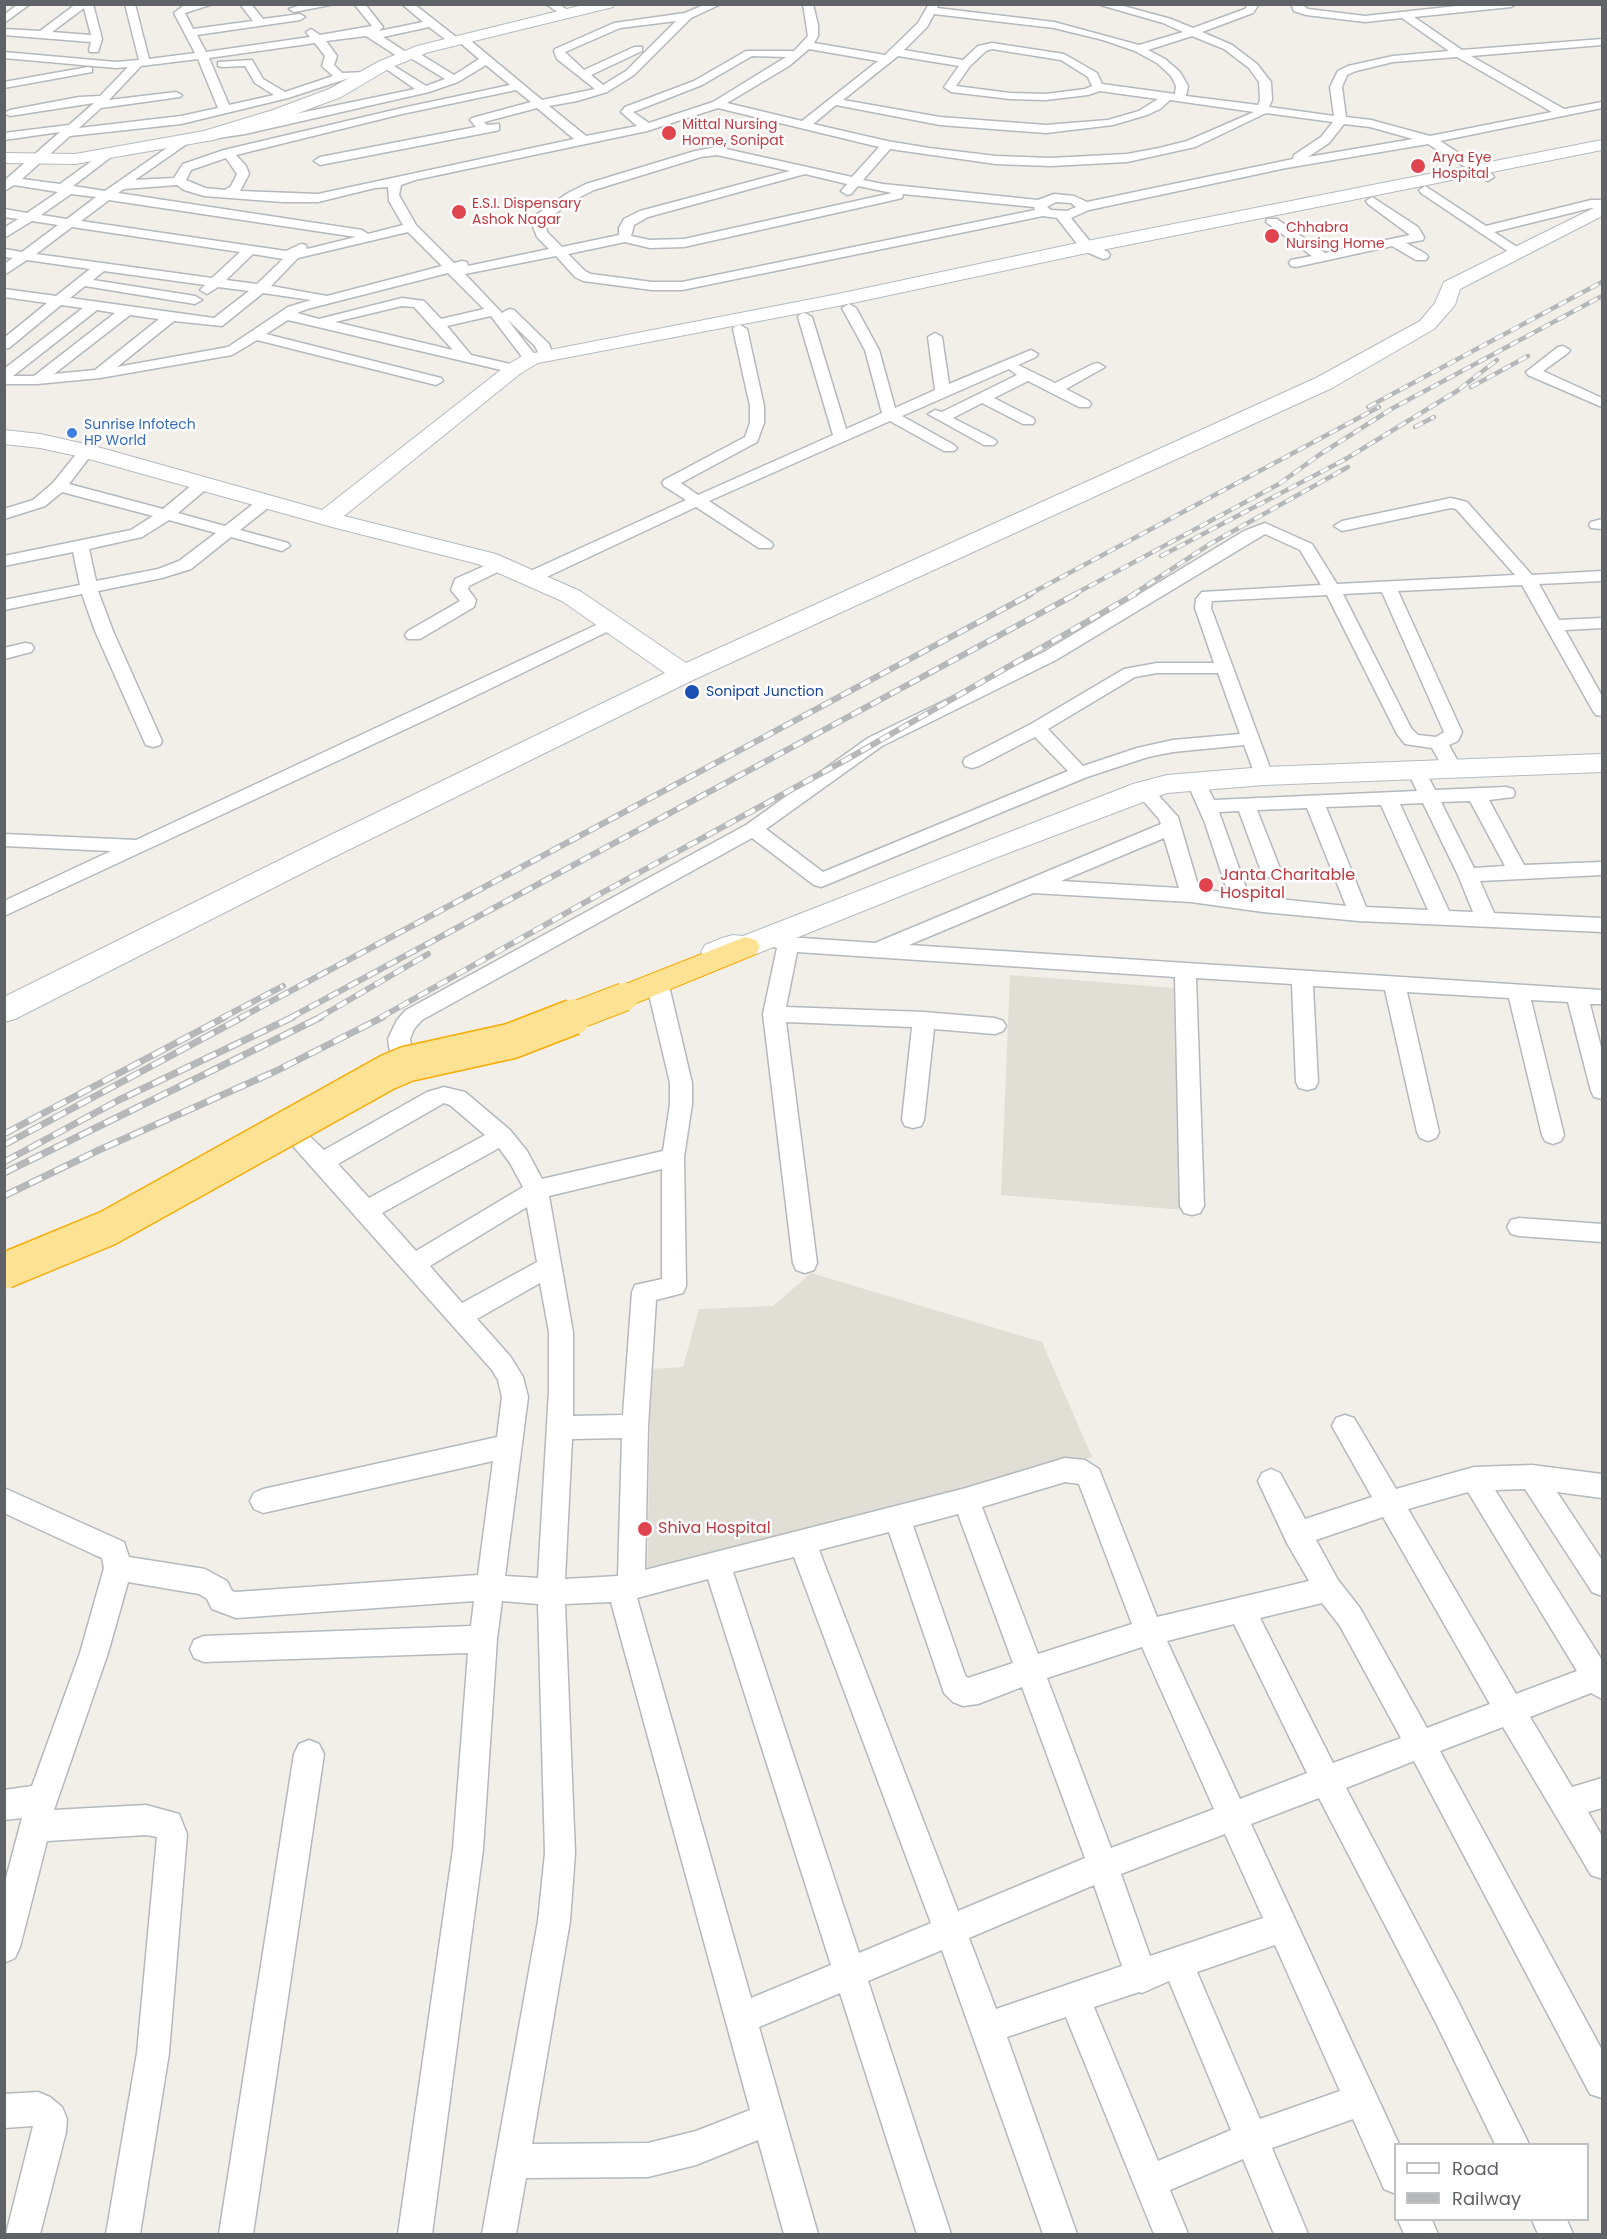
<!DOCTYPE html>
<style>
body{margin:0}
#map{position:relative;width:1607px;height:2239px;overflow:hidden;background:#f1efe8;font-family:Poppins,sans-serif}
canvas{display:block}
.frame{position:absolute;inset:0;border:6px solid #5f6368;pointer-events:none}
.legend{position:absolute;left:1394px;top:2143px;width:195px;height:78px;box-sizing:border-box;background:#fff;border:2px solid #bfc1c3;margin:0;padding:8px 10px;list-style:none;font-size:18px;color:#5f6368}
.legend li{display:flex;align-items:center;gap:12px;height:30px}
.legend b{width:30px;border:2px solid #bfc1c3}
</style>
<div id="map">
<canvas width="1607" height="2239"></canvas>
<div class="frame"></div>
<ul class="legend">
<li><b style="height:8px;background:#fff"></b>Road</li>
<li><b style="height:8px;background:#b6b7b8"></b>Railway</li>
</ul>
</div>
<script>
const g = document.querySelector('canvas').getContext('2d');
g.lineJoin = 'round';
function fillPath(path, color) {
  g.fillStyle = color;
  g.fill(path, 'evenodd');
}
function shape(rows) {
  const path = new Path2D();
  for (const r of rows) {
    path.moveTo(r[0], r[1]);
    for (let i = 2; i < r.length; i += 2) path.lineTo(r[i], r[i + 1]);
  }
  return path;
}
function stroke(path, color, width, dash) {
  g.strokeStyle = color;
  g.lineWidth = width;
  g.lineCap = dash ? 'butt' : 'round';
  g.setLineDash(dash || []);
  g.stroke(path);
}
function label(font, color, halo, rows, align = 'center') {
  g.font = font + ' Poppins,sans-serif';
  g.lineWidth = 5;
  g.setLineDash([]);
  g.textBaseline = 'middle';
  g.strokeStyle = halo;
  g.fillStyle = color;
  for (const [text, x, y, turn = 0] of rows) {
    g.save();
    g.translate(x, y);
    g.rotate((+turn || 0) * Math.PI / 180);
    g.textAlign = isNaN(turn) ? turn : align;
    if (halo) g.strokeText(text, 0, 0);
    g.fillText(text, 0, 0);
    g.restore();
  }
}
fillPath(shape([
 [1010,975,1175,988,1184,1210,1001,1195],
 [811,1273,1042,1342,1092,1457,647,1577,651,1369,683,1367,699,1309,773,1306]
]), '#e1ded6');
const street = shape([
 [18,4,30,4,4,23,4,15,18,4],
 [76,4,93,4,102,39,98,52,90,52,89,50,91,42,4,35,4,29,40,31,76,4],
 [84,8,91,35,52,32,84,8],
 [125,4,135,4,149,59,195,53,174,13,183,6,213,4,185,13,193,29,253,21,240,4,251,4,263,19,300,14,305,17,300,20,197,35,206,52,310,37,306,32,311,29,320,35,372,26,354,4,365,4,383,27,379,31,423,22,402,4,414,4,456,37,465,36,542,100,595,89,557,59,554,51,555,49,614,23,685,13,706,4,721,4,691,18,634,75,607,92,577,101,549,106,586,136,637,126,621,112,625,107,694,81,746,51,794,51,808,36,803,4,813,4,818,25,818,36,814,43,885,55,918,23,929,4,939,4,937,8,1054,22,1139,45,1183,32,1163,23,1097,4,1116,4,1171,19,1193,28,1245,9,1248,4,1259,4,1253,13,1202,32,1232,45,1257,64,1271,82,1272,100,1269,107,1334,116,1330,87,1338,71,1348,66,1393,56,1449,51,1402,18,1365,22,1306,15,1294,11,1291,4,1301,4,1308,9,1365,16,1475,4,1516,4,1511,7,1414,17,1462,50,1602,39,1602,45,1471,56,1564,109,1602,102,1602,108,1440,141,1492,174,1494,177,1488,181,1428,144,1286,168,1089,210,1071,218,1092,244,1108,252,1110,255,1108,258,1103,259,1082,250,1057,218,1043,216,682,290,652,290,583,281,575,277,556,256,465,274,502,313,509,309,514,310,549,344,553,355,551,358,541,358,535,346,507,319,538,359,531,363,526,362,491,316,447,326,471,355,519,366,521,369,519,372,514,373,288,320,266,334,441,378,443,381,436,385,257,340,232,355,100,378,37,384,4,384,4,369,83,308,61,305,9,348,4,349,4,338,47,303,4,297,4,289,56,296,90,269,27,260,4,275,4,264,13,258,4,257,4,249,22,252,58,225,32,221,4,238,4,228,18,219,4,217,4,209,27,213,58,192,14,185,6,190,4,181,60,132,4,140,4,133,69,125,94,103,10,116,4,113,10,110,79,97,100,96,128,67,116,68,4,58,4,52,116,62,139,60,125,4],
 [934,14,1054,28,1103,40,1135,51,1157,63,1171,76,1176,86,1175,94,1102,84,1097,73,1064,54,992,43,978,46,963,60,904,50,927,27,934,14],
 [676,21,626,71,603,85,591,75,642,51,642,47,634,47,584,70,565,52,620,28,676,21],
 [429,27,449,42,458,41,479,59,454,75,415,51,406,52,383,37,429,27],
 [366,36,400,58,409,57,445,79,426,86,386,61,382,62,382,66,415,89,218,130,212,134,218,138,245,134,429,92,458,82,486,65,510,85,402,108,224,150,183,164,174,178,135,180,191,141,189,138,181,138,105,191,73,186,111,157,113,154,107,150,60,184,22,179,70,136,181,124,288,98,349,78,371,77,371,73,367,72,342,73,334,65,337,56,326,41,366,36],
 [1192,36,1224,49,1249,68,1259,82,1260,100,1258,105,1186,96,1188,86,1180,72,1165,59,1148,50,1192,36],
 [315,43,325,56,322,66,333,76,285,92,263,79,252,60,218,62,218,66,222,67,245,66,255,83,274,95,229,105,209,58,315,43],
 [809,49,878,61,802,121,727,103,789,66,809,49],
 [992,49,1061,60,1088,77,1092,86,1085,89,1046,94,1010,93,956,86,970,66,986,51,992,49],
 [752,56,786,57,713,102,649,123,633,112,702,85,752,56],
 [898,56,959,66,944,87,951,92,1010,99,1046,100,1088,95,1100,91,1158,99,1139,111,1108,120,1046,125,940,117,843,100,898,56],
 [1457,57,1552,112,1430,136,1371,120,1346,117,1342,87,1347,75,1356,71,1393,62,1457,57],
 [198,59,218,108,181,116,79,128,101,108,180,97,182,95,176,92,109,100,141,66,198,59],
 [516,90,531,102,472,118,470,120,476,127,320,157,314,161,320,165,495,131,499,130,499,124,487,125,484,122,537,108,574,139,318,194,240,191,249,174,246,166,236,155,402,114,516,90],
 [1170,100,1254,112,1187,141,1159,148,1127,154,1051,158,996,156,929,148,887,141,813,124,836,105,940,125,1046,133,1113,125,1147,115,1160,109,1170,100],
 [718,108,879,147,852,177,717,147,695,151,586,184,568,193,536,215,532,224,537,237,549,249,468,266,467,262,462,261,454,263,416,225,399,195,401,185,415,180,647,131,718,108],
 [1266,113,1333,122,1321,137,1294,155,1293,159,1087,202,1074,196,1054,194,1038,200,883,184,863,180,890,149,996,164,1051,166,1127,162,1195,147,1266,113],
 [1344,124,1370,127,1413,139,1308,157,1329,143,1344,124],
 [717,155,790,171,640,211,624,219,619,228,619,235,562,247,548,233,544,224,546,220,576,199,594,190,701,157,717,155],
 [226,158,237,174,231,186,225,190,205,188,186,180,191,170,226,158],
 [805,174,847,184,841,191,847,195,851,194,858,186,892,193,684,239,650,240,631,236,634,225,648,217,805,174],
 [177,185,184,190,204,196,283,202,318,202,375,188,388,187,389,201,403,225,368,234,362,230,118,193,124,189,177,185],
 [71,194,96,197,67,219,41,215,71,194],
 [903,194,1034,207,1035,210,682,282,652,282,591,274,585,271,568,254,625,242,650,248,684,247,898,199,902,198,903,194],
 [109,200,356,237,307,249,306,245,301,244,286,251,81,221,109,200],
 [1056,202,1071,203,1076,207,1067,211,1051,210,1047,207,1056,202],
 [72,227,240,252,212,278,36,254,72,227],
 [408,232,442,266,327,296,271,286,298,258,408,232],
 [253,254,283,259,257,284,226,280,253,254],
 [104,271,205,285,200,290,207,294,218,287,249,291,214,318,70,298,85,286,195,304,202,300,195,296,93,280,104,271],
 [448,273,484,309,441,319,424,301,402,298,319,319,297,313,307,309,448,273],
 [263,293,311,300,288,307,228,347,117,367,174,321,222,326,263,293],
 [402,306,414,307,453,350,335,322,402,306],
 [97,310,115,313,34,376,13,376,97,310],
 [130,315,159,319,95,370,54,374,130,315],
 [304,4,335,4,294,12,289,9,304,4],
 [546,4,559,4,571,13,566,16,562,15,546,4],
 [88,67,92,68,92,72,4,88,4,82,88,67],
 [1425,186,1486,226,1591,200,1602,200,1602,208,1591,208,1494,232,1520,249,1522,252,1515,256,1421,193,1419,190,1425,186],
 [1372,197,1418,227,1424,237,1423,240,1406,243,1426,254,1428,257,1426,260,1416,260,1392,246,1296,267,1291,266,1289,263,1291,260,1312,256,1266,222,1267,219,1277,219,1325,253,1410,235,1368,204,1366,201,1372,197],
 [849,304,856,308,879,350,895,408,935,390,928,337,935,333,942,337,949,384,1031,350,1038,354,1036,357,1018,365,1055,383,1093,364,1098,363,1105,367,1066,389,1089,401,1091,404,1089,407,1079,407,1028,381,994,398,1033,418,1035,421,1033,424,1023,424,982,403,953,418,994,439,997,442,994,445,984,445,928,414,935,410,942,412,1017,375,1009,369,902,416,954,445,957,448,954,451,944,451,890,421,709,501,771,542,773,545,771,548,759,548,696,507,538,581,526,581,524,577,526,573,686,500,664,486,662,483,664,480,745,437,750,423,750,406,733,329,735,326,740,325,747,329,764,406,764,423,757,442,681,483,698,495,833,435,798,317,800,314,805,313,812,317,846,429,882,413,865,350,842,308,849,304],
 [1563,346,1570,350,1568,353,1543,371,1602,398,1602,407,1528,375,1526,372,1558,347,1563,346],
 [86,446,94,451,69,484,163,509,198,480,210,480,212,483,210,486,178,513,225,526,261,498,273,498,275,501,273,504,240,530,288,543,290,546,282,551,231,537,191,569,162,578,98,591,113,631,162,741,160,745,153,747,146,745,144,741,95,631,82,594,4,610,4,600,80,585,73,552,4,566,4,556,131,530,153,516,62,492,45,506,4,519,4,509,33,500,53,483,81,448,86,446],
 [169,520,216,533,179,561,158,569,96,581,89,549,142,537,169,520],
 [1451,498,1467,502,1532,575,1602,571,1602,581,1539,584,1559,620,1602,618,1602,628,1565,630,1602,696,1602,716,1596,715,1593,711,1522,585,1398,591,1462,732,1458,741,1449,745,1462,769,1460,773,1453,775,1446,773,1432,748,1405,744,1397,734,1327,595,1212,601,1211,608,1273,776,1271,780,1257,780,1244,745,1173,752,1148,757,1087,777,821,887,814,885,752,838,422,1020,414,1029,410,1039,415,1073,412,1079,404,1081,396,1079,393,1073,388,1039,397,1020,406,1010,746,825,868,738,1044,652,1244,531,1265,523,1312,544,1337,584,1515,575,1456,509,1451,508,1342,531,1334,526,1342,521,1451,498],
 [1265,534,1300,550,1321,585,1202,592,1196,599,1195,608,1214,663,1157,663,1124,669,1031,724,965,758,963,762,965,766,972,768,979,766,1035,737,1068,771,823,872,766,829,882,746,1056,660,1265,534],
 [1382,592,1444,732,1436,737,1418,735,1411,728,1343,594,1382,592],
 [1157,673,1218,673,1240,734,1173,740,1137,748,1083,766,1048,729,1135,677,1157,673],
 [1602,519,1602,529,1591,528,1589,525,1591,522,1602,519],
 [500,559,506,560,508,564,506,568,469,586,468,589,476,600,474,607,420,639,408,639,405,635,408,631,460,601,451,590,455,579,500,559],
 [611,618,617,619,620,623,617,627,436,715,4,916,4,901,111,851,4,846,4,834,136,840,611,618],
 [25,643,31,644,34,648,31,652,4,659,4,648,25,643],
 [1416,764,1423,766,1435,790,1506,787,1513,789,1515,793,1513,797,1489,800,1524,865,1602,862,1602,875,1480,881,1494,913,1602,918,1602,932,1359,921,1263,912,1191,902,1033,893,909,945,1602,990,1602,1004,1590,1004,1602,1051,1602,1099,1594,1097,1591,1091,1568,1002,1531,1000,1564,1135,1561,1141,1553,1144,1545,1141,1542,1135,1509,998,1407,992,1439,1132,1436,1138,1428,1141,1420,1138,1417,1132,1385,990,1313,986,1318,1082,1315,1088,1307,1090,1299,1088,1296,1082,1292,984,1196,978,1204,1206,1200,1213,1192,1215,1184,1213,1180,1206,1175,977,797,952,786,1007,924,1012,995,1018,1003,1021,1006,1026,1003,1031,995,1034,934,1029,924,1120,921,1126,913,1128,905,1126,902,1120,912,1027,786,1022,817,1263,814,1270,805,1273,796,1270,793,1263,763,1014,777,948,761,943,758,938,761,933,768,931,788,937,875,943,1161,824,1159,819,1134,790,1136,786,1143,784,1150,786,1178,817,1199,889,1228,893,1205,823,1186,780,1188,776,1202,776,1214,800,1417,791,1407,770,1409,766,1416,764],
 [1470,801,1505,866,1474,868,1441,802,1470,801],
 [1423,803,1458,875,1473,912,1449,911,1400,804,1423,803],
 [1381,805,1428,910,1366,907,1326,807,1381,805],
 [1307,808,1346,906,1249,896,1219,812,1239,811,1261,871,1264,876,1271,878,1278,876,1281,871,1257,810,1307,808],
 [1164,838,1179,888,1061,881,1164,838],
 [659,983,666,985,670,990,692,1083,692,1104,684,1157,686,1286,683,1293,656,1300,648,1426,645,1570,966,1488,1065,1458,1085,1460,1099,1469,1157,1617,1309,1581,1287,1543,1258,1481,1262,1473,1271,1469,1280,1473,1305,1519,1372,1497,1332,1426,1336,1418,1345,1415,1354,1418,1396,1489,1474,1467,1532,1465,1602,1474,1602,1498,1557,1492,1602,1560,1602,1596,1592,1592,1525,1489,1495,1490,1602,1660,1602,1699,1591,1693,1530,1717,1572,1787,1602,1778,1602,1808,1588,1812,1602,1836,1602,1879,1591,1875,1503,1727,1440,1751,1602,2050,1602,2098,1590,2094,1414,1761,1346,1788,1458,2001,1529,2144,1495,2144,1436,2023,1319,1798,1251,1824,1399,2144,1396,2144,1396,2194,1384,2189,1353,2119,1272,2148,1308,2234,1274,2234,1243,2159,1170,2190,1188,2234,1154,2234,1066,2017,1007,2037,1077,2234,1043,2234,942,1950,868,1981,951,2234,917,2234,840,1993,759,2027,818,2234,784,2234,758,2140,696,2165,648,2177,526,2178,516,2234,482,2234,538,1921,545,1853,538,1604,502,1601,497,1639,483,1849,432,2234,398,2234,453,1849,468,1653,204,1662,194,1658,190,1649,194,1640,204,1636,471,1626,474,1601,236,1618,212,1609,207,1599,199,1594,128,1582,108,1653,54,1810,146,1805,179,1814,187,1834,169,2053,140,2234,106,2234,137,2053,157,1837,146,1835,47,1841,20,1947,15,1958,4,1963,4,1886,22,1818,4,1820,4,1790,32,1786,80,1653,104,1568,102,1558,95,1555,4,1513,4,1488,124,1542,129,1557,205,1569,227,1581,232,1591,236,1592,478,1575,493,1461,263,1513,254,1509,250,1501,254,1493,263,1489,497,1437,502,1397,498,1380,492,1370,284,1136,287,1130,295,1127,303,1130,324,1150,427,1092,444,1087,465,1092,510,1130,527,1151,542,1179,663,1151,670,1104,670,1083,648,990,652,985,659,983],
 [444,1103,450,1105,485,1135,369,1198,338,1164,444,1103],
 [499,1148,510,1163,523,1187,416,1251,382,1213,499,1148],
 [662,1169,662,1279,635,1285,632,1292,623,1415,573,1416,573,1332,549,1196,662,1169],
 [527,1207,537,1262,462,1303,430,1266,527,1207],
 [540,1283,549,1332,549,1391,538,1578,505,1576,528,1397,523,1377,510,1356,477,1319,540,1283],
 [622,1438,618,1576,565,1579,572,1439,622,1438],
 [1065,1482,1079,1484,1132,1624,1038,1654,982,1507,1065,1482],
 [1468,1492,1577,1671,1516,1694,1408,1509,1468,1492],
 [958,1514,1013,1663,968,1678,965,1675,913,1526,958,1514],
 [1383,1517,1490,1704,1427,1728,1360,1608,1338,1580,1316,1540,1383,1517],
 [889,1532,944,1693,953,1702,963,1706,978,1704,1022,1687,1085,1858,958,1911,819,1550,889,1532],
 [794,1557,931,1923,859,1953,733,1572,794,1557],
 [708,1579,831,1965,751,1998,637,1598,708,1579],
 [611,1602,750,2110,696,2131,648,2143,532,2144,570,1921,575,1853,565,1604,611,1602],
 [1322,1603,1340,1626,1401,1738,1333,1763,1260,1618,1322,1603],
 [1234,1624,1307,1773,1240,1799,1167,1641,1234,1624],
 [1142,1647,1214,1809,1111,1848,1047,1678,1142,1647],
 [1225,1834,1263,1918,1150,1956,1121,1874,1225,1834],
 [1094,1885,1122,1966,996,2009,969,1938,1094,1885],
 [1275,1945,1340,2091,1260,2119,1197,1972,1275,1945],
 [1169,1981,1231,2130,1158,2161,1094,2007,1139,1992,1142,1993,1169,1981],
 [1519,1218,1602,1224,1602,1242,1519,1236,1511,1234,1507,1227,1511,1220,1519,1218],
 [309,1740,319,1744,324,1754,253,2234,219,2234,294,1754,299,1744,309,1740],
 [38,2092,50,2097,62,2107,67,2119,66,2132,40,2234,6,2234,33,2126,4,2128,4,2094,38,2092],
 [1398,2220,1432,2220,1438,2234,1404,2234,1398,2220],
 [1532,2220,1567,2220,1573,2234,1538,2234,1532,2220]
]);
const secondary = shape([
 [587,4,615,4,613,7,429,52,392,67,341,97,285,118,213,140,75,164,4,163,4,153,75,154,204,131,273,110,329,89,380,61,417,46,587,4],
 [1602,140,1602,150,1087,253,838,306,538,363,521,373,344,516,496,554,580,591,686,663,1316,378,1420,321,1435,303,1444,282,1602,204,1602,216,1460,289,1455,305,1434,329,1332,388,693,680,332,858,15,1019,4,1022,4,997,312,844,665,673,562,601,478,564,336,528,82,457,40,448,4,444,4,430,40,434,94,446,322,510,507,365,524,355,838,294,1087,241,1602,140],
 [1602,754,1602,772,1264,785,1167,793,995,858,756,954,745,957,735,956,716,963,705,959,701,952,705,945,722,938,733,935,743,936,1133,784,1167,775,1264,767,1602,754]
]);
const highway = shape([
 [745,937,756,940,760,947,756,954,624,1008,613,1005,608,997,613,989,745,937]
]);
stroke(street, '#b5b8bc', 3);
stroke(secondary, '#b6babf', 2);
stroke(highway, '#f9ab00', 2);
fillPath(street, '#fff');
fillPath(secondary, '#fff');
fillPath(highway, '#fde293');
const railFar2 = shape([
 [1471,387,1528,356],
 [1368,407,1602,282],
 [1415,427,1434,417],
 [1161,556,1344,460,1457,391,1497,360],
 [1028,595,1379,407],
 [1073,595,1279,484,1319,455,1393,408,1602,296],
 [1132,595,1210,544,1348,467]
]);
const railFar1 = shape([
 [222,1018,283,986],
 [240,1018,1031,594],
 [290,1018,1076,594],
 [318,1018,428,954],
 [380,1018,598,895,851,757,1135,594]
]);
const rail = shape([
 [4,1134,225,1017],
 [4,1145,243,1017],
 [4,1162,119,1100,293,1017],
 [4,1173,321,1017],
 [4,1196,99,1150,276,1071,383,1017]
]);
stroke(railFar2, '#b6b7b8', 4.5);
stroke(railFar1, '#b6b7b8', 6);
stroke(rail, '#b6b7b8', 7);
stroke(railFar2, '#fff', 3, [9]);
stroke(railFar1, '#fff', 4, [11]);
stroke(rail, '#fff', 4.5, [14]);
const highwayBridgeFar1 = shape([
 [569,1018,624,997]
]);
const highwayBridge = shape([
 [4,1271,108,1228,388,1072,407,1064,511,1041,573,1017]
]);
stroke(highwayBridgeFar1, '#f9ab00', 30, []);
stroke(highwayBridge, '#f9ab00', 38, []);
stroke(highwayBridgeFar1, '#fde293', 28);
stroke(highwayBridge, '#fde293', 35);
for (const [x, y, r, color] of [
 [669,133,8,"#e0444e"],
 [1418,166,8,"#e0444e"],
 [459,212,8,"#e0444e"],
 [1272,236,8,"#e0444e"],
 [72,433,6,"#3f7fe0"],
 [692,692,8,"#1a4fb4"],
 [1206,885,8,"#e0444e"],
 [645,1529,8,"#e0444e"]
]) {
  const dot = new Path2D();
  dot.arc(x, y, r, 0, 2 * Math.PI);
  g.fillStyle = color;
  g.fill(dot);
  stroke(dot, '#fff', 2);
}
label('14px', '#be3a42', '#fff', [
 ["Mittal Nursing",682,125],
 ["Home, Sonipat",682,141],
 ["Arya Eye",1432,158],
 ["Hospital",1432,174],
 ["E.S.I. Dispensary",472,204],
 ["Ashok Nagar",472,220],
 ["Chhabra",1286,228],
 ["Nursing Home",1286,244]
], 'left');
label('14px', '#366cbe', '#fff', [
 ["Sunrise Infotech",84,425],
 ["HP World",84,441]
], 'left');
label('14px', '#164399', '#fff', [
 ["Sonipat Junction",706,692]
], 'left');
label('16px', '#be3a42', '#fff', [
 ["Janta Charitable",1220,876],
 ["Hospital",1220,894],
 ["Shiva Hospital",658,1529]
], 'left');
</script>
